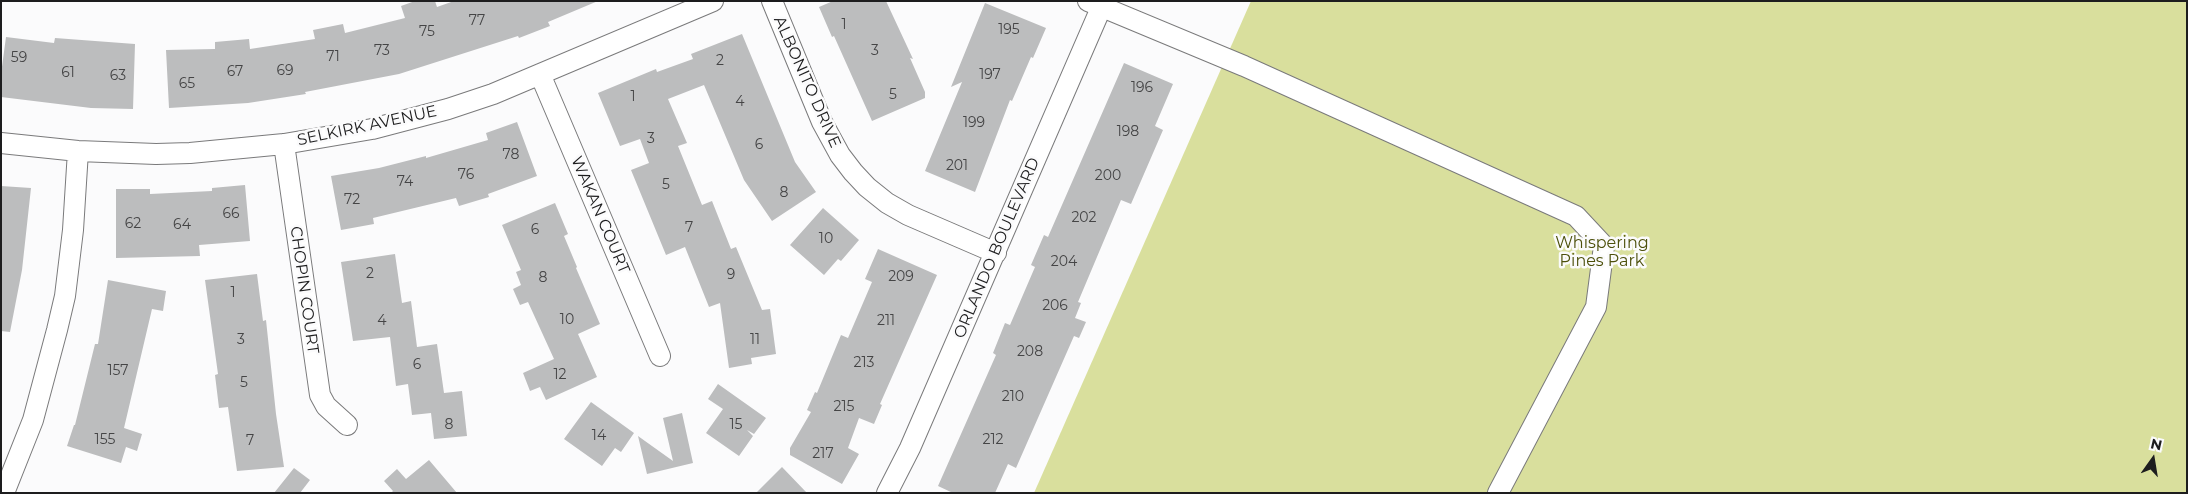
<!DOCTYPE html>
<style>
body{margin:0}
#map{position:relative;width:2188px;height:494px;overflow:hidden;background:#fbfbfc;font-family:Montserrat,sans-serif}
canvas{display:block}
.frame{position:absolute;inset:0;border:2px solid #1d1d1e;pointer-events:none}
.north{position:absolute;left:2128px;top:434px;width:50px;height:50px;-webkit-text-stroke:4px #fbfbfc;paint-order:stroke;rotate:13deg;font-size:14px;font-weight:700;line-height:20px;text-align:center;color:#1d1d1e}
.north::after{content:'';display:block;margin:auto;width:18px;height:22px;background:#1d1d1e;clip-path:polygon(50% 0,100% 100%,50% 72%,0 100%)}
</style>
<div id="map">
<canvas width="2188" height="494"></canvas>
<div class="frame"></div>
<div class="north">N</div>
</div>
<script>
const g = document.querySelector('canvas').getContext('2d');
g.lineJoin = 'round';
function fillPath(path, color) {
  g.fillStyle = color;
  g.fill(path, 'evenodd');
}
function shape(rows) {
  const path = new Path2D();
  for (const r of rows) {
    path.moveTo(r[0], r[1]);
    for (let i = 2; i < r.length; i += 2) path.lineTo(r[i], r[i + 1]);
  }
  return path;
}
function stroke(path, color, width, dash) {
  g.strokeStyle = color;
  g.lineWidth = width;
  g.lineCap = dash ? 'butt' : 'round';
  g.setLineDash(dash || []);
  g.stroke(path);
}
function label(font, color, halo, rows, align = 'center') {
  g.font = font + ' Montserrat,sans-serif';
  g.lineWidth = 5;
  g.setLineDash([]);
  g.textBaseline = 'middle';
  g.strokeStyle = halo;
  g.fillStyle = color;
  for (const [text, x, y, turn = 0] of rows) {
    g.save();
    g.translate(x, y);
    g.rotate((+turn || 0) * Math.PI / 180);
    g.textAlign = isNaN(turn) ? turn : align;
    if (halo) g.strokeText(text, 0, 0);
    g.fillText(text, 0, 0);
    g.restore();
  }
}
fillPath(shape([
 [1251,1,2187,1,2187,493,1034,493]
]), '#d9df9d');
fillPath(shape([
 [415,1,435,1,437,7,454,1,598,1,548,22,550,26,519,38,518,36,399,74,305,92,306,94,248,103,169,108,166,50,215,49,215,42,249,39,250,49,315,39,313,30,343,24,345,33,405,18,401,6],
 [833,1,886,1,913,59,910,58,925,92,925,98,872,121,834,36,832,37,819,7],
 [985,3,1046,28,1033,58,1031,57,1012,101,1010,100,975,192,925,171,962,82,951,87],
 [742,34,795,162,816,192,772,221,744,180,704,85,668,99,687,143,678,146,702,205,712,201,731,249,736,247,762,310,770,309,776,354,751,358,752,364,729,368,720,303,709,307,685,247,666,255,631,170,649,163,640,139,620,146,598,93,656,69,657,72,693,59,691,54],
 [6,37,54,43,55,38,135,44,133,109,91,108,1,97,1,74],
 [1124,63,1173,84,1155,126,1163,130,1131,204,1121,200,1078,302,1081,303,1075,318,1086,322,1079,338,1074,336,1016,468,1008,464,995,493,953,493,938,486,996,355,993,353,1005,323,1010,325,1035,267,1031,265,1044,235,1048,237],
 [517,122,537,176,488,194,489,197,459,206,456,198,373,218,374,224,341,230,331,176,379,168,426,156,426,158,488,140,486,133],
 [245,185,250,241,199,245,200,256,116,258,116,189,150,189,150,194,212,191,212,188],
 [1,186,31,188,22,270,10,332,1,331],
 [555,203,568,234,564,236,577,267,576,268,600,324,578,334,597,377,546,400,540,387,530,391,523,373,554,359,528,302,520,305,513,289,521,285,516,272,521,270,502,225],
 [823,208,859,240,841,261,838,259,824,275,790,245],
 [878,249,937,275,880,404,882,405,874,424,859,418,848,448,859,454,842,484,790,455,790,448,811,412,807,410,815,392,817,393,841,335,848,338,872,282,865,279],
 [395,254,402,303,411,301,417,347,437,344,444,393,462,391,467,436,434,439,431,413,412,415,408,384,396,386,390,337,353,341,341,262],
 [257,274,263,321,266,320,276,414,284,467,237,471,228,407,219,408,215,375,218,374,205,280],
 [108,280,166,291,163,311,152,309,124,428,142,434,137,451,126,447,121,463,67,446,74,425,75,425,95,344,98,344],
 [718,384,766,418,754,434,747,430,753,436,739,456,706,433,723,409,708,399],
 [591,402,634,433,621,452,615,448,602,466,564,439],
 [682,413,693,463,647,474,638,436,673,461,663,418],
 [429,460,457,493,391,493,393,491,384,481,397,469,406,479],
 [782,467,807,493,756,493],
 [294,468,310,480,300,493,274,493]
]), '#bcbdbe');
const minor = shape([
 [772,1,822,122,840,155,853,172,867,187,887,203,908,215,996,253],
 [1088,1,1244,66,1576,216,1604,246,1596,307,1498,493],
 [540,74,660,356],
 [1,143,78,151,156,154,190,153,284,144,372,129,448,109,493,94,713,1],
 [284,144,320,395,326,406,347,425],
 [4,493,33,420,57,330,65,296,73,230,78,151],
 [887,493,910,448,1104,1]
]);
stroke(minor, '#7a7a7b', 22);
stroke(minor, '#fff', 20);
label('14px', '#454546', null, [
 ["77",477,21],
 ["1",844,25],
 ["195",1009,30],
 ["75",427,32],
 ["73",382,51],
 ["3",875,51],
 ["71",333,57],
 ["59",19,58],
 ["2",720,61],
 ["69",285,71],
 ["67",235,72],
 ["61",68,73],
 ["197",990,75],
 ["63",118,76],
 ["65",187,84],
 ["196",1142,88],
 ["5",893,95],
 ["1",633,97],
 ["4",740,102],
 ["199",974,123],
 ["198",1128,132],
 ["3",651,139],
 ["6",759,145],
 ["78",511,155],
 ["201",957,166],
 ["76",466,175],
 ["200",1108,176],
 ["74",405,182],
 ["5",666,185],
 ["8",784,193],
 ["72",352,200],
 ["66",231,214],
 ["202",1084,218],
 ["62",133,224],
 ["64",182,225],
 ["7",689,228],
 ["6",535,230],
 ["10",826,239],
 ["204",1064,262],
 ["2",370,274],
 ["9",731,275],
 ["209",901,277],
 ["8",543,278],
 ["1",233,293],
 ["206",1055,306],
 ["10",567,320],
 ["4",382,321],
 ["211",886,321],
 ["3",241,340],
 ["11",755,340],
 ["208",1030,352],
 ["213",864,363],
 ["6",417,365],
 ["157",118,371],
 ["12",560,375],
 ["5",244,383],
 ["210",1013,397],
 ["215",844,407],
 ["8",449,425],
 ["15",736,425],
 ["14",599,436],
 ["155",105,440],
 ["212",993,440],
 ["7",250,441],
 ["217",823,454]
]);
label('16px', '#1d1d1e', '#fbfbfc', [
 ["ALBONITO DRIVE",807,82,66],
 ["SELKIRK AVENUE",367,126,-12],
 ["WAKAN COURT",600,215,67],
 ["ORLANDO BOULEVARD",997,248,-67],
 ["CHOPIN COURT",304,290,82]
]);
label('16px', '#4d500b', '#fbfbfc', [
 ["Whispering",1602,243],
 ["Pines Park",1602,261]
]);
</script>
